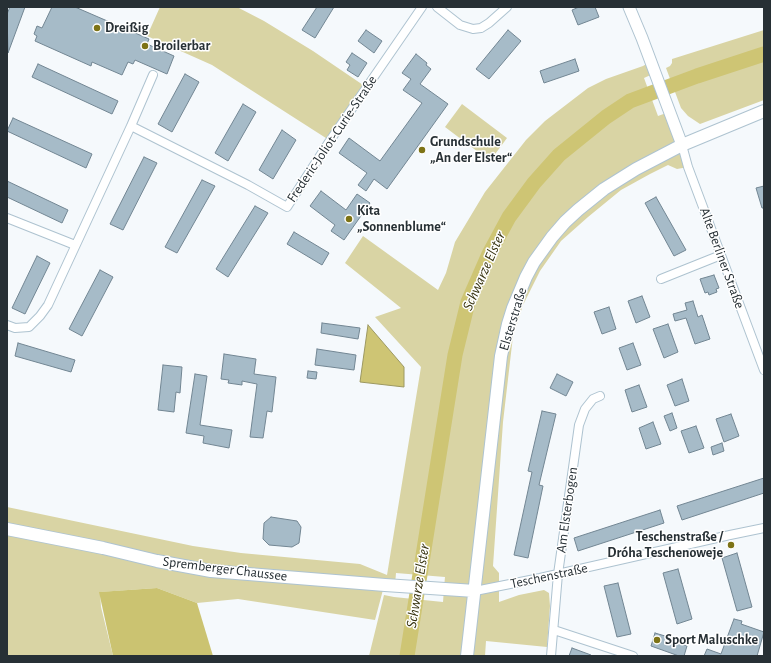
<!DOCTYPE html>
<meta charset="utf-8">
<style>
body{margin:0}
#map{position:relative;width:771px;height:663px;overflow:hidden;background:#f5f9fc;font-family:"Alegreya Sans",sans-serif}
canvas{display:block}
.frame{position:absolute;inset:0;border:8px solid #273035;pointer-events:none}
</style>
<div id="map">
<canvas width="771" height="663"></canvas>
<div class="frame"></div>
</div>
<script>
const g = document.querySelector('canvas').getContext('2d');
g.lineJoin = 'round';
function fillPath(path, color) {
  g.fillStyle = color;
  g.fill(path, 'evenodd');
}
function shape(rows) {
  const path = new Path2D();
  for (const r of rows) {
    path.moveTo(r[0], r[1]);
    for (let i = 2; i < r.length; i += 2) path.lineTo(r[i], r[i + 1]);
  }
  return path;
}
function stroke(path, color, width, dash) {
  g.strokeStyle = color;
  g.lineWidth = width;
  g.lineCap = dash ? 'butt' : 'round';
  g.setLineDash(dash || []);
  g.stroke(path);
}
function label(font, color, halo, rows, align = 'center') {
  g.font = font + ' "Alegreya Sans",sans-serif';
  g.lineWidth = 3;
  g.setLineDash([]);
  g.textBaseline = 'middle';
  g.strokeStyle = halo;
  g.fillStyle = color;
  for (const [text, x, y, turn = 0] of rows) {
    g.save();
    g.translate(x, y);
    g.rotate((+turn || 0) * Math.PI / 180);
    g.textAlign = isNaN(turn) ? turn : align;
    if (halo) g.strokeText(text, 0, 0);
    g.fillText(text, 0, 0);
    g.restore();
  }
}
fillPath(shape([
 [160,7,237,7,264,21,313,51,366,87,329,140,212,65,147,36],
 [764,30,764,100,700,124,688,116,681,108,666,68,670,66,672,63,672,59],
 [650,62,655,73,644,78,658,116,669,112,688,167,677,169,668,165,650,174,621,190,588,217,561,241,540,271,523,305,513,336,503,422,493,566,499,573,499,602,519,595,544,590,549,593,550,606,547,647,486,641,485,656,468,656,475,591,496,587,476,589,495,413,505,339,514,308,526,278,534,262,553,237,578,210,604,189,650,162,636,169,604,188,577,209,564,222,552,236,534,262,525,277,519,294,507,324,501,356,479,541,474,590,444,588,445,577,396,573,395,585,212,569,157,560,104,547,7,528,7,507,193,546,241,553,360,564,387,575,421,367,375,317,401,308,345,263,363,236,438,290,446,273,455,242,485,192,526,140,545,121,588,88,606,79,643,66],
 [462,104,507,138,490,161,445,127],
 [7,530,157,563,384,586,375,620,238,599,197,603,157,588,100,592,101,607,113,656,7,656],
 [444,589,474,591,467,656,369,656,384,595,394,597,443,602]
]), '#d9d4a4');
fillPath(shape([
 [157,588,197,603,213,656,113,656,99,592]
]), '#cbc371');
const water = shape([
 [368,325,404,367,404,387,360,382,368,325]
]);
fillPath(water, '#cec574');
stroke(water, '#9c9861', 1);
stroke(shape([
 [407,656,455,355,468,302,489,254,509,217,534,183,559,155,606,117,630,101,697,76,764,54]
]), '#cec574', 15);
const building = shape([
 [10,7,25,7,8,53,7,14,10,7],
 [52,7,75,7,149,39,147,44,174,56,167,74,135,60,133,64,128,62,122,75,92,62,91,66,35,41,37,36,34,34,37,26,42,28,52,7],
 [317,7,334,7,315,38,302,30,317,7],
 [579,7,595,7,599,17,578,25,572,10,579,7],
 [366,30,382,41,374,53,358,41,366,30],
 [508,30,521,41,489,79,476,69,508,30],
 [352,53,367,63,358,77,347,70,350,65,346,62,352,53],
 [416,54,427,63,426,65,431,69,420,84,448,104,387,189,374,179,366,191,358,185,367,173,339,153,349,138,380,161,422,103,403,90,411,79,402,73,416,54],
 [575,59,579,71,544,83,540,71,575,59],
 [38,64,118,101,112,114,32,77,38,64],
 [185,74,199,82,172,132,158,124,185,74],
 [243,104,256,112,228,161,215,153,243,104],
 [13,118,92,154,86,168,7,131,13,118],
 [282,130,296,140,273,179,259,170,282,130],
 [144,157,157,163,123,230,110,224,144,157],
 [202,180,215,186,177,253,165,247,202,180],
 [7,181,68,210,62,223,7,197,7,181],
 [764,186,764,208,762,208,756,188,764,186],
 [321,191,346,210,357,194,370,203,344,240,331,231,335,225,310,206,321,191],
 [656,197,686,250,674,256,645,203,656,197],
 [255,206,268,213,228,277,216,269,255,206],
 [294,232,329,253,322,265,287,244,294,232],
 [37,256,50,263,25,314,12,308,37,256],
 [100,270,113,277,82,336,69,329,100,270],
 [714,275,719,288,716,289,717,292,709,295,708,292,705,293,700,279,714,275],
 [642,296,650,317,636,323,628,301,642,296],
 [693,301,698,317,702,315,710,339,695,344,686,318,675,321,673,314,687,310,685,303,693,301],
 [609,307,616,329,602,334,594,312,609,307],
 [322,323,360,328,358,339,321,333,322,323],
 [668,324,678,352,664,358,653,329,668,324],
 [18,343,75,360,71,372,15,356,18,343],
 [633,343,641,365,627,370,619,348,633,343],
 [317,349,356,355,354,370,315,365,317,349],
 [224,354,256,359,254,374,276,377,272,412,267,411,263,438,250,437,257,384,242,381,242,385,228,383,229,380,221,379,224,354],
 [163,365,182,367,180,393,176,392,174,412,158,410,163,365],
 [308,371,317,372,316,379,307,378,308,371],
 [195,374,207,376,200,425,232,430,229,448,203,443,204,436,186,433,195,374],
 [557,374,573,382,566,396,550,388,557,374],
 [682,379,689,401,675,406,667,385,682,379],
 [639,385,647,407,632,412,625,390,639,385],
 [542,411,556,414,539,485,543,486,528,558,514,555,532,472,528,471,542,411],
 [672,413,677,428,670,431,664,416,672,413],
 [731,414,739,436,724,442,716,419,731,414],
 [653,422,661,444,646,449,639,428,653,422],
 [696,426,704,448,689,453,681,431,696,426],
 [722,443,724,451,713,455,711,447,722,443],
 [764,478,764,493,682,520,677,506,764,478],
 [660,510,664,523,578,551,574,538,660,510],
 [271,517,297,521,301,527,299,543,292,547,269,545,263,539,264,523,271,517],
 [737,553,752,607,737,611,722,558,737,553],
 [678,569,692,619,677,624,663,573,678,569],
 [618,583,631,634,617,637,604,586,618,583],
 [734,619,742,621,741,624,764,632,757,656,704,656,707,649,721,654,734,619],
 [655,633,675,639,676,637,683,640,682,644,687,646,684,656,679,656,651,646,655,633],
 [572,648,591,655,591,656,569,656,572,648]
]);
fillPath(building, '#a6bbc8');
stroke(building, '#728693', 1);
const street = shape([
 [437,7,460,25,473,29,481,28,489,23,507,7],
 [131,126,153,75],
 [682,145,688,167,764,370],
 [7,218,75,245],
 [661,279,721,255],
 [7,325,15,328,29,327,40,316,48,305,131,126,248,185,287,207,329,142,422,7],
 [475,591,540,578,730,535,764,528],
 [554,630,633,656],
 [551,656,558,574,579,425,585,409,593,399,600,396]
]);
const secondary = shape([
 [629,7,642,38,682,145]
]);
const primary = shape([
 [7,529,103,548,157,561,211,571,385,585,475,591],
 [467,656,501,356,508,324,513,308,526,277,534,262,552,237,565,222,578,210,604,189,636,169,682,145,764,111]
]);
stroke(street, '#aec3d0', 10);
stroke(secondary, '#aec3d0', 13);
stroke(primary, '#aec3d0', 14);
stroke(street, '#fff', 8);
stroke(secondary, '#fff', 11);
stroke(primary, '#fff', 12);
for (const [x, y, r, color] of [
 [97,28,4,"#7d7316"],
 [145,46,4,"#7d7316"],
 [422,150,4,"#7d7316"],
 [349,219,4,"#7d7316"],
 [731,545,4,"#7d7316"],
 [657,640,4,"#7d7316"]
]) {
  const dot = new Path2D();
  dot.arc(x, y, r, 0, 2 * Math.PI);
  g.fillStyle = color;
  g.fill(dot);
  stroke(dot, '#fff', 1.5);
}
label('bold 14px', '#273035', '#fff', [
 ["Dreißig",105,28],
 ["Broilerbar",153,46],
 ["Grundschule",430,142],
 ["„An der Elster“",430,158],
 ["Kita",357,211],
 ["„Sonnenblume“",357,227],
 ["Teschenstraße /",723,537,"right"],
 ["Dróha Teschenoweje",723,553,"right"],
 ["Sport Maluschke",665,640]
], 'left');
label('14px', '#273035', '#fff', [
 ["Frederic-Joliot-Curie-Straße",332,139,-56],
 ["Alte Berliner Straße",722,258,70],
 ["Elsterstraße",513,319,-73],
 ["Am Elsterbogen",567,510,-82],
 ["Spremberger Chaussee",225,569,7],
 ["Teschenstraße",549,576,-12]
]);
label('italic 15px', '#36320e', '#fff', [
 ["Schwarze Elster",484,271,-66],
 ["Schwarze Elster",418,586,-81]
]);
</script>
